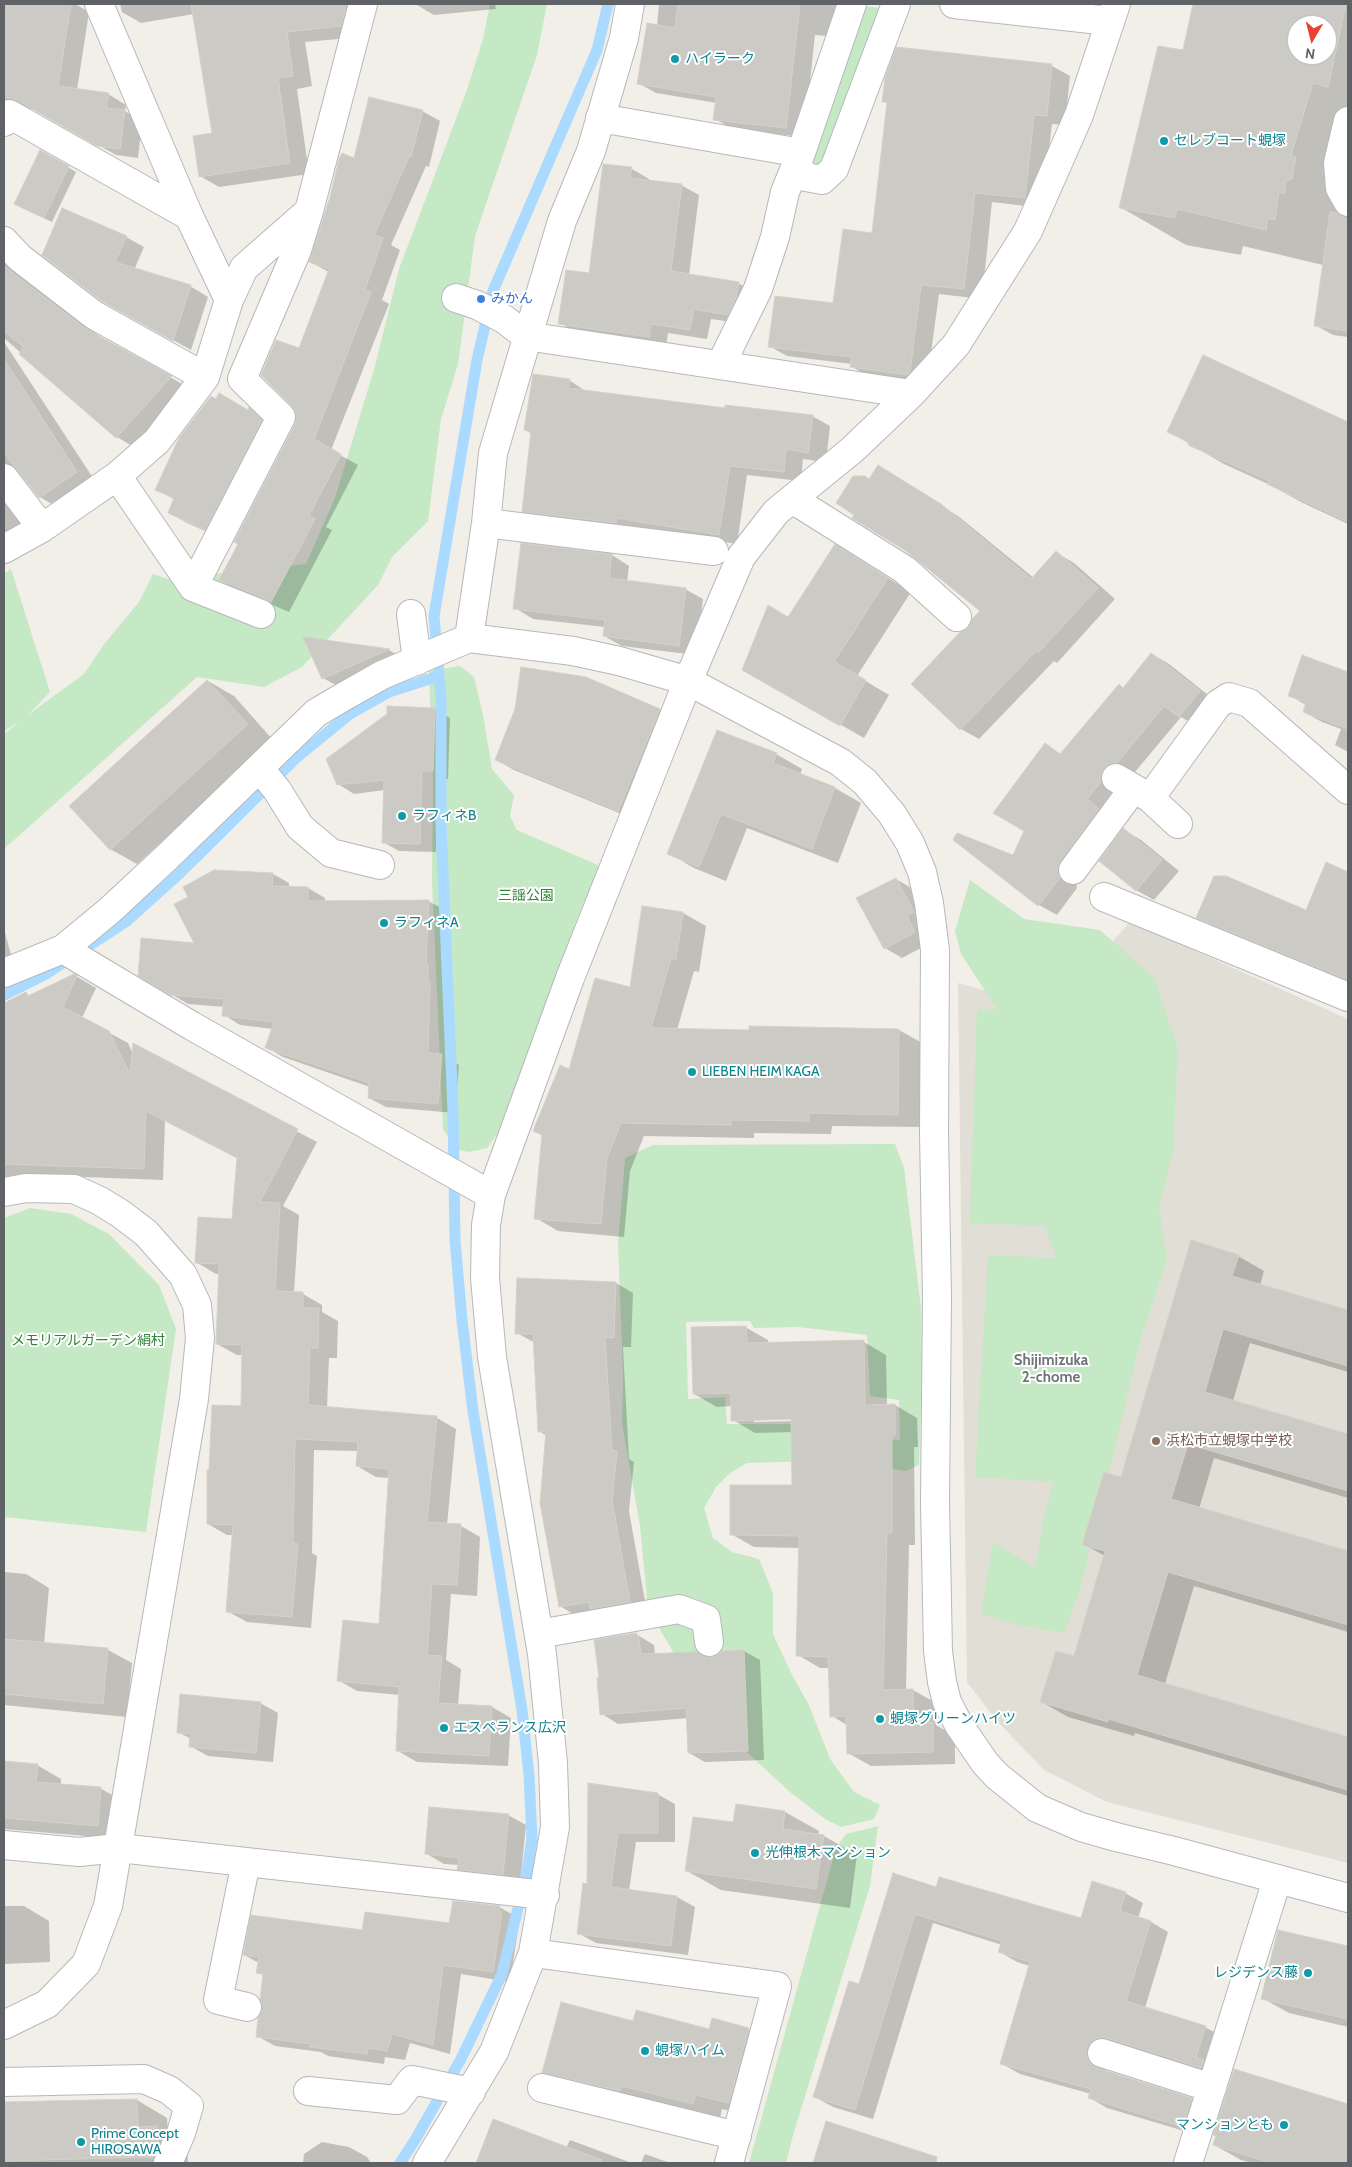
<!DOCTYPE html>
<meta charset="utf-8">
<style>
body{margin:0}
#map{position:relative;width:1352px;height:2167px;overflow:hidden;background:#f1efe8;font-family:Cabin,sans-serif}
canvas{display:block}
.frame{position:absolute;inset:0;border:5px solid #5f6368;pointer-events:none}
.north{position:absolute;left:1287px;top:15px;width:50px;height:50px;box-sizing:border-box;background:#fff;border:1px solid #bfc1c3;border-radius:50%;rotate:188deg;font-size:14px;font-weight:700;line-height:20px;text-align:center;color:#5f6368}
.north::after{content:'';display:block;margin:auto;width:18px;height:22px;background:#ea4335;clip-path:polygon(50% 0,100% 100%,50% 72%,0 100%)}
</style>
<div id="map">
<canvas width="1352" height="2167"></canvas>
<div class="frame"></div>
<div class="north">N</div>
</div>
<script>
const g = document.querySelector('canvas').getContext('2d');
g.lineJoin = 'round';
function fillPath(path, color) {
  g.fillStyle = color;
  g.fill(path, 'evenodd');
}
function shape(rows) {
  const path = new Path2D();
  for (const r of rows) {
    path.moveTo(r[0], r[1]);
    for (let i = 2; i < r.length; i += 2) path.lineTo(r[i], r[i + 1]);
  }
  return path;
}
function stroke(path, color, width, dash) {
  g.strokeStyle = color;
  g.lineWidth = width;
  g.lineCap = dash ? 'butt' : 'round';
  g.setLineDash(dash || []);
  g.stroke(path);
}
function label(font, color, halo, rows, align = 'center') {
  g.font = font + ' Cabin,"Noto Sans JP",sans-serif';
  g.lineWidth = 4;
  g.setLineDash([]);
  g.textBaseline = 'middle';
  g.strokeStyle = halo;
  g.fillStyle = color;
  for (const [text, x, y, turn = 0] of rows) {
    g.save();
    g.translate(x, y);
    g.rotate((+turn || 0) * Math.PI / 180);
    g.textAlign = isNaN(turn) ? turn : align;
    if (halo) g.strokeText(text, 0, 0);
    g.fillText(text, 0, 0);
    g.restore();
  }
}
fillPath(shape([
 [1130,922,1348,1019,1348,1863,1107,1802,1044,1770,997,1721,967,1682,958,983,1052,1009]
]), '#e1ded6');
fillPath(shape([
 [490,4,547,4,537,55,475,236,458,364,441,419,428,521,392,557,378,585,302,667,264,687,197,677,4,849,4,734,19,722,4,731,4,574,11,569,50,692,28,715,84,674,105,643,139,602,153,574,168,579,306,564,335,498,375,366,399,269,467,90,483,39],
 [863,6,888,9,822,167,814,165,809,158],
 [460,666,474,677,483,715,492,769,514,795,510,816,517,830,600,866,574,926,576,934,506,1122,487,1148,469,1152,459,1150,443,1130,432,880,433,785,429,671],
 [970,880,1024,919,1100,930,1155,979,1178,1048,1173,1151,1159,1209,1167,1259,1141,1338,1081,1587,1064,1633,1014,1624,981,1614,993,1542,1035,1568,1045,1512,1054,1482,975,1477,988,1255,1057,1258,1044,1226,970,1223,977,1009,997,1009,961,954,955,931],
 [895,1144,904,1168,921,1308,922,1367,919,1465,906,1471,836,1460,839,1438,900,1440,899,1400,870,1396,867,1335,798,1327,754,1328,750,1321,686,1322,688,1399,725,1397,727,1424,825,1424,815,1461,747,1463,730,1473,716,1487,704,1508,713,1538,732,1552,759,1559,773,1593,773,1634,792,1675,809,1705,830,1759,854,1792,880,1805,874,1819,841,1827,825,1819,790,1792,738,1744,696,1691,648,1609,640,1526,622,1424,623,1374,618,1243,625,1158,653,1145],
 [30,1208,71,1214,109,1234,159,1285,176,1329,146,1532,4,1517,4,1218],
 [878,1826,870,1886,793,2135,786,2163,749,2163,836,1848,846,1834]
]), '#c5e8c5');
fillPath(shape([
 [4,4,75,4,89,12,77,90,108,94,126,105,125,111,142,122,138,158,116,155,36,110,24,108,4,133],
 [120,4,367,4,360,37,305,42,312,86,297,89,309,174,219,187,200,176,213,134,194,14,141,23,122,12],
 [415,4,495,4,496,9,434,15],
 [659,4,841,4,837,37,815,35,804,137,733,129,715,119,717,103,656,93,638,83,657,26],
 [1056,4,1117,4,1116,13],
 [1194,4,1348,4,1348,230,1345,230,1332,262,1348,264,1348,337,1333,335,1315,325,1323,265,1243,246,1241,255,1186,245,1120,207,1184,51],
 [1297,25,1327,25,1327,55,1297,55],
 [1052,66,1070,76,1065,125,1052,124,1042,208,992,202,982,299,939,294,927,382,869,377,851,366,852,364,787,356,769,346,834,304,873,234,888,104,883,101],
 [422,111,440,121,429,167,426,166,391,245,400,250,382,300,389,304,331,450,358,465,326,527,332,530,289,612,238,590,221,580,296,424,299,350,329,272,310,262,355,160],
 [41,151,76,172,52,222,24,209],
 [632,169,649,179,649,181,681,185,699,195,689,275,738,283,756,293,746,324,711,319,707,339,668,333,666,346,577,333,560,323,590,275],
 [126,237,144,247,134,270,190,286,208,297,191,350,103,301,43,254],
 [4,262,103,339,191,389,137,449,117,437,4,338],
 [4,342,97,484,60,509,40,497,22,474,15,476,32,527,4,544],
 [1203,357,1348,424,1348,524,1303,503,1270,485,1224,464,1169,432],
 [569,380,587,392,726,409,812,416,830,426,826,462,803,459,801,481,747,475,737,544,634,528,541,521,524,511,532,434,525,430],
 [249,409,267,419,223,539,187,523,169,513,175,500,157,489],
 [896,477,958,516,1034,578,1057,553,1074,563,1115,599,1057,663,1054,661,979,739,961,729,969,629,981,611,870,480],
 [612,555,629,566,627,582,685,589,703,599,696,655,622,646,604,636,605,627,533,619,515,608],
 [859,560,911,592,857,676,889,695,864,738,743,669,788,618],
 [305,638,389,650,406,660,341,688,323,678],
 [1152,654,1169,664,1217,702,1197,726,1181,717,1135,772,1127,774,1075,879,1077,888,1057,915,1039,905,955,839,1013,856,1026,830,1046,745,1061,754,1119,685,1124,688],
 [1344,671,1348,674,1348,752,1335,745,1341,729,1322,722,1304,712,1306,705,1289,695],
 [208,681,234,696,273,740,137,864,110,849],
 [434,709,450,718,448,779,437,779,436,852,399,851,383,842,385,790,354,794,338,784],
 [659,710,677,721,636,820,514,770,496,760],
 [776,754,802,769,800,775,835,788,861,803,838,863,747,828,726,881,694,868,668,853],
 [1124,830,1141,840,1179,871,1154,900,1136,890],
 [1327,864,1348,873,1348,982,1215,927,1197,917,1306,911],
 [273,874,289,883,289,888,308,888,325,898,325,902,428,901,445,910,443,974,445,975,445,993,447,994,445,1057,459,1065,455,1113,386,1107,369,1098,370,1087,283,1057,266,1047,273,1029,240,1025,224,1015,225,1007,188,1004,139,975,197,944],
 [896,879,913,889,932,942,902,958,885,948],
 [643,907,683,913,706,926,699,972,694,971,677,1030,750,1031,899,1030,922,1043,920,1127,832,1126,831,1134,754,1133,754,1138,644,1136,630,1171,624,1237,558,1231,536,1218,570,1071,631,989],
 [4,929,16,973,4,977],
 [74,975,96,988,82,1018,128,1043,133,1054,134,1045,317,1142,283,1206,299,1215,294,1293,303,1294,322,1305,322,1312,338,1321,337,1358,329,1358,327,1408,437,1418,456,1429,447,1525,461,1526,480,1537,477,1596,451,1594,446,1660,461,1669,458,1705,492,1707,511,1718,508,1766,417,1762,398,1751,400,1695,357,1691,338,1680,380,1625,389,1478,376,1477,357,1466,358,1451,314,1450,312,1553,317,1556,311,1628,247,1622,227,1611,233,1535,227,1535,208,1524,242,1407,243,1355,237,1355,217,1344,220,1274,216,1274,196,1262,233,1220,238,1158,165,1120,163,1180,32,1175,4,1184,4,1018,6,1017,4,1004,26,994,30,996],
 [1238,1256,1264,1271,1260,1286,1348,1312,1348,1372,1250,1343,1233,1401,1348,1435,1348,1498,1214,1458,1199,1509,1348,1553,1348,1632,1194,1586,1165,1684,1348,1739,1348,1796,1135,1733,1134,1736,1068,1717,1042,1702,1075,1658,1105,1556,1083,1544,1122,1478],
 [616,1283,633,1293,631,1347,623,1347,629,1459,634,1462,629,1511,647,1612,578,1617,560,1606,547,1436,539,1431,535,1343,517,1333],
 [745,1327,768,1340,768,1344,864,1342,886,1355,887,1406,895,1405,917,1418,918,1447,914,1447,915,1545,909,1545,906,1690,913,1690,936,1703,936,1725,955,1736,955,1764,871,1766,848,1753,847,1725,832,1716,830,1668,820,1668,798,1655,800,1548,754,1547,731,1534,793,1486,793,1432,755,1433,733,1420,732,1406,717,1407,694,1394],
 [797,1418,797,1421,754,1422,754,1419],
 [4,1572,26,1574,49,1588,44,1644,108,1650,132,1663,127,1717,4,1705],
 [636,1634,654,1645,655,1654,711,1659,744,1651,760,1660,764,1760,705,1762,689,1753,688,1718,618,1724,602,1714],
 [260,1703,278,1713,273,1762,208,1756,190,1746,191,1739,178,1732],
 [4,1762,37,1765,61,1779,61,1785,100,1788,124,1802,122,1839,4,1829],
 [589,1784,657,1794,675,1804,675,1842,636,1842,629,1891,677,1897,695,1907,688,1955,596,1943,578,1933,588,1885],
 [785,1812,819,1831,818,1835,824,1836,857,1855,850,1908,721,1890,687,1871,734,1824],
 [508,1815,526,1825,520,1884,476,1879,459,1869,459,1865,444,1864,427,1854],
 [894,1875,937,1889,1082,1920,1125,1893,1143,1903,1138,1918,1151,1922,1168,1932,1145,2008,1205,2027,1223,2037,1221,2071,1104,2068,1107,2072,1192,2099,1209,2109,1201,2136,1107,2108,1090,2098,1091,2094,1020,2074,1002,2064,1030,1966,1017,1962,1000,1952,1002,1945,933,1923,873,2119,833,2107,815,2097,860,1985],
 [4,1906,24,1906,49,1921,50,1962,4,1964],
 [499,1907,517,1917,517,1922,519,1923,510,1982,461,1974,450,2054,410,2043,405,2060,385,2057,384,2064,328,2056,321,2052,275,2046,257,2036,264,2010,264,1976,258,1972,259,1963,244,1955,363,1932,450,1924],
 [1278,1932,1348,1948,1348,2027,1289,2013,1262,1998],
 [748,2029,775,2044,755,2117,722,2109,720,2118,648,2100,647,2105,570,2087,544,2072,710,2030],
 [1235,2071,1348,2106,1348,2163,1252,2163,1241,2160,1214,2145],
 [137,2100,167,2118,168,2134,187,2145,188,2163,4,2163,4,2103],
 [494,2121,566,2148,570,2140,632,2163,478,2163],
 [827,2123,922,2158,920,2163,814,2163],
 [322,2142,349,2147,367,2157,371,2163,303,2163,304,2154],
 [645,2154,670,2163,641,2163]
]), '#0003');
stroke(shape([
 [4,995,46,974,127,921,178,875,296,758,350,714,389,692,439,676],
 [400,2163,415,2140,461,2059,502,1974,527,1871,532,1838,529,1775,522,1710,473,1411,462,1320,455,1240,453,1110,441,825,441,697,434,616,477,360,493,291,597,50,608,4]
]), '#aadaff', 11);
const building = shape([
 [4,4,71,4,58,86,109,93,106,108,125,110,120,149,97,146,17,100,4,97,4,4],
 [191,4,347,4,341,26,287,32,293,76,278,78,290,163,199,177,193,136,212,133,191,4],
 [678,4,800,4,786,128,713,120,716,97,637,84,647,23,675,28,678,4],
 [1193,4,1346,4,1328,87,1313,83,1291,155,1296,157,1292,179,1286,181,1285,193,1279,193,1275,220,1268,218,1266,230,1177,209,1175,218,1119,208,1158,46,1183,50,1193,4],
 [1297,25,1327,25,1327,55,1297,55,1297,25],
 [896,47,1052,64,1047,116,1034,115,1025,198,975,193,964,289,921,285,910,372,908,375,850,367,851,357,768,347,775,296,833,303,843,229,872,233,887,102,882,102,885,78,896,47],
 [369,97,423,110,411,157,409,157,374,235,383,238,365,290,371,292,314,439,341,454,309,516,315,519,271,602,219,580,238,544,234,542,295,424,296,414,292,406,261,375,276,340,299,348,329,269,309,262,330,197,339,159,342,153,354,158,369,97],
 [40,150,69,166,44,218,14,204,40,150],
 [603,164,632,167,630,178,682,184,671,271,739,282,736,298,728,315,694,309,690,330,651,324,649,337,558,324,566,270,589,273,603,164],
 [62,208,127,236,115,262,191,285,173,341,103,302,42,255,62,208],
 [1330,212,1337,213,1348,218,1348,331,1314,326,1330,212],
 [4,266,86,329,172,376,116,438,19,354,24,347,4,332,4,266],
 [1203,355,1348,422,1348,522,1267,484,1269,481,1188,445,1189,442,1167,432,1203,355],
 [4,359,77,472,39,498,4,453,4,359],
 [533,374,570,379,568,388,725,408,725,405,813,415,808,453,786,449,784,472,730,466,719,535,616,518,616,523,522,512,531,431,524,430,533,374],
 [219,393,248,410,249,407,262,420,205,530,168,513,174,498,155,490,179,438,211,396,216,399,219,393],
 [878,465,941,504,1031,579,1056,551,1098,588,1038,653,1036,651,960,730,911,684,960,632,968,628,972,619,980,611,906,551,852,518,854,515,836,503,853,476,865,476,869,479,878,465],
 [521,543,612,554,609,578,686,588,679,646,603,636,605,620,513,609,521,543],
 [835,544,888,578,834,662,866,680,840,726,742,670,768,605,788,617,835,544],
 [303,637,390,649,322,679,303,637],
 [1151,653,1200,691,1179,717,1164,706,1117,763,1109,764,1103,770,1101,782,1087,799,1099,809,1060,861,1057,869,1060,878,1038,906,953,840,957,833,1013,855,1024,831,993,813,1045,743,1060,754,1119,684,1123,688,1151,653],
 [1302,655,1348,672,1348,729,1303,712,1306,702,1288,696,1302,655],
 [521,667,586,677,660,709,618,811,495,760,515,709,521,667],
 [207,680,248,724,110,850,69,806,207,680],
 [387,706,435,708,433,771,422,771,420,844,382,843,384,780,337,785,326,759,387,714,387,706],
 [717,730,777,753,773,763,835,787,812,849,721,814,699,867,667,854,717,730],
 [1123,828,1162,860,1136,891,1099,861,1123,828],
 [1326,862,1348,872,1348,980,1196,918,1214,876,1226,876,1306,910,1326,862],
 [214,870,273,873,272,886,308,887,308,901,429,900,426,964,428,964,428,983,430,983,428,1053,442,1054,438,1104,368,1098,369,1083,265,1048,274,1022,222,1016,224,999,170,995,138,976,141,938,194,943,174,904,188,897,183,887,214,870],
 [896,878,914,912,907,916,915,932,884,949,856,898,896,878],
 [642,906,683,912,676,959,671,959,651,1028,749,1030,749,1026,899,1029,898,1115,809,1113,809,1121,731,1120,731,1125,621,1123,607,1158,601,1224,534,1219,542,1135,533,1131,560,1065,569,1069,595,978,630,987,642,906],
 [74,974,77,975,63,1007,109,1031,130,1074,133,1043,298,1129,260,1202,280,1203,275,1291,303,1292,303,1308,319,1308,318,1348,310,1348,308,1405,437,1416,427,1522,461,1524,457,1585,432,1584,427,1655,442,1656,438,1703,492,1706,489,1756,396,1751,399,1687,337,1681,343,1620,379,1624,389,1469,356,1466,358,1442,295,1439,293,1543,298,1544,292,1617,226,1612,233,1525,207,1524,207,1470,209,1470,212,1405,241,1406,242,1345,216,1344,219,1264,195,1263,198,1217,232,1219,237,1158,146,1111,144,1169,4,1164,4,1003,26,992,28,996,74,974],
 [1191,1240,1239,1255,1232,1276,1348,1310,1348,1366,1223,1329,1205,1392,1348,1434,1348,1491,1188,1444,1171,1499,1348,1551,1348,1625,1168,1572,1137,1675,1348,1737,1348,1790,1108,1719,1108,1722,1040,1702,1056,1651,1074,1656,1105,1551,1082,1545,1104,1472,1121,1477,1191,1240],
 [517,1278,616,1282,614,1338,605,1337,612,1450,617,1451,612,1500,630,1602,590,1609,589,1602,559,1607,540,1503,546,1431,538,1432,533,1334,515,1334,517,1278],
 [746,1326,747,1343,864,1340,865,1405,895,1404,895,1435,892,1435,892,1533,887,1533,883,1690,913,1689,914,1722,933,1722,933,1752,847,1754,846,1716,830,1717,828,1657,796,1656,799,1536,730,1535,730,1485,792,1485,791,1419,731,1421,731,1393,693,1394,691,1327,746,1326],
 [636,1633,638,1635,641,1654,697,1652,703,1656,711,1657,718,1655,722,1651,744,1650,748,1751,688,1753,686,1708,600,1715,597,1678,599,1677,594,1640,636,1633],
 [4,1639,108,1648,103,1704,4,1694,4,1639],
 [180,1694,261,1702,256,1753,189,1747,190,1734,177,1733,180,1694],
 [4,1761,38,1764,36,1782,101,1787,98,1826,4,1818,4,1761],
 [588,1783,658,1793,658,1833,618,1833,611,1887,677,1896,671,1946,577,1934,583,1883,587,1884,588,1783],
 [736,1804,785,1811,783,1829,824,1835,816,1889,685,1871,693,1817,733,1822,736,1804],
 [429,1807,509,1814,503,1875,457,1870,459,1858,425,1854,429,1807],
 [893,1873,936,1887,939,1877,1081,1918,1092,1881,1126,1892,1120,1911,1151,1921,1126,2001,1206,2026,1196,2057,1204,2060,1201,2068,1107,2038,1099,2038,1092,2041,1087,2048,1087,2057,1091,2064,1097,2068,1192,2098,1183,2127,1088,2098,1091,2089,1000,2064,1030,1962,998,1952,1002,1941,915,1914,855,2110,813,2097,849,1981,859,1984,893,1873],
 [453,1901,500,1906,499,1911,502,1912,493,1972,443,1965,433,2045,392,2034,387,2051,368,2048,367,2054,309,2047,310,2044,256,2037,258,2018,262,2010,260,2000,263,1974,256,1973,259,1957,243,1955,251,1915,362,1930,365,1912,449,1923,453,1901],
 [1278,1930,1348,1946,1348,2019,1261,1999,1278,1930],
 [561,2002,633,2021,636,2010,709,2029,712,2018,749,2028,729,2103,696,2095,693,2104,622,2086,620,2091,542,2073,561,2002],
 [1234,2069,1348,2104,1348,2163,1271,2163,1213,2145,1216,2136,1213,2135,1234,2069],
 [137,2099,138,2127,157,2126,158,2148,154,2157,4,2161,4,2102,137,2099],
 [493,2119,602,2160,601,2163,476,2163,493,2119],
 [826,2121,937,2157,936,2163,813,2163,826,2121]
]);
fillPath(building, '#cccac5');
stroke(building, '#d6d1c6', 1);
const minor = shape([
 [954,4,1109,21],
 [600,118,801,153],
 [1348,121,1338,163,1340,188,1348,202],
 [4,122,9,114,189,216],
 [796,165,806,177,822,180,834,169,896,4],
 [4,241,20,258,94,315,205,377],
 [456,298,477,305,504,319,526,336,911,394],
 [229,300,244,268,309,211,363,4],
 [721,364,758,289,775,237,785,192,801,153,852,4],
 [117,476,193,587,281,417,242,379,297,250,309,211],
 [4,478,42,528,4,549],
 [792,499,905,570,957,617],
 [486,523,714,551],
 [42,528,117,476,157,441,205,377,229,300,189,216,99,4],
 [193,587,261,614],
 [411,614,417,661],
 [469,638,486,523,493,453,562,221,591,151,624,38,630,4],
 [260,769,277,790,300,827,331,853,380,865],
 [1116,778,1150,798,1178,824],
 [1150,798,1218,704,1229,697,1249,703,1348,790],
 [1073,870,1133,789],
 [1104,897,1348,997],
 [63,949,192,1026,491,1195],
 [4,973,63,949,109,911,165,859,316,713,343,697,382,675,469,638,573,651,619,661,688,681,840,762,865,782,892,814,910,843,922,872,929,903,935,950,934,1133,937,1297,935,1502,938,1651,942,1682,947,1702,959,1725,985,1763,997,1776,1037,1808,1081,1827,1116,1837,1174,1851,1348,1898],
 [4,1192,26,1188,74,1189,100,1201,121,1214,146,1233,183,1275,197,1305,200,1338,194,1399,108,1906,86,1964,47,2004,4,2025],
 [539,1634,679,1609,706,1619,709,1642],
 [4,1845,79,1852,119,1848,545,1895],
 [246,1862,218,2000,247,2007],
 [533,1953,777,1986,729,2163],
 [1102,2053,1212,2088],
 [4,2082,144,2079,169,2090,189,2106,181,2133,168,2163],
 [542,2088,737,2136],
 [308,2091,397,2100,412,2080,471,2092],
 [427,2163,494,2052,533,1953,555,1827,553,1763,542,1654,492,1357,485,1278,486,1225,491,1195,570,978,688,681,741,557,776,512,852,450,911,394,956,345,1028,231,1079,115,1116,4],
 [1188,2163,1277,1880]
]);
stroke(minor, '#b5b8bc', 30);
stroke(minor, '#fff', 28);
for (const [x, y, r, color] of [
 [675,59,5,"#0f9aa8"],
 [1164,141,5,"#0f9aa8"],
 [481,299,5,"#3f7fe0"],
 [402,816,5,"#0f9aa8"],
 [384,923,5,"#0f9aa8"],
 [692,1072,5,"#0f9aa8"],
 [1156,1441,5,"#8d6e63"],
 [880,1719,5,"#0f9aa8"],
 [444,1728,5,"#0f9aa8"],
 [755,1853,5,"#0f9aa8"],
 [1308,1973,5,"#0f9aa8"],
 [645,2051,5,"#0f9aa8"],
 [1284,2125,5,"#0f9aa8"],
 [81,2142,5,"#0f9aa8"]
]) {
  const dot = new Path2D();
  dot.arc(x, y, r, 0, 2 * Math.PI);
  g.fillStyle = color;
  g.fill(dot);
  stroke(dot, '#fff', 2);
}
label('14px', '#0d838f', '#fff', [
 ["ハイラーク",685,59],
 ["セレブコート蜆塚",1174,141],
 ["ラフィネB",412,816],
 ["ラフィネA",394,923],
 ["LIEBEN HEIM KAGA",702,1072],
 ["蜆塚グリーンハイツ",890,1719],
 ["エスペランス広沢",454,1728],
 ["光伸根木マンション",765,1853],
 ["レジデンス藤",1298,1973,"right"],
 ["蜆塚ハイム",655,2051],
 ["マンションとも",1274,2125,"right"],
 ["Prime Concept",91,2134],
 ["HIROSAWA",91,2150]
], 'left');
label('14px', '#366cbe', '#fff', [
 ["みかん",491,299]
], 'left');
label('14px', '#348238', '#fff', [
 ["三謡公園",526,896],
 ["メモリアルガーデン絹村",88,1341]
]);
label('14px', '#785e54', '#fff', [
 ["浜松市立蜆塚中学校",1166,1441]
], 'left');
label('bold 15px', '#70757a', '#fff', [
 ["Shijimizuka",1051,1361],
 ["2-chome",1051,1378]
]);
</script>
